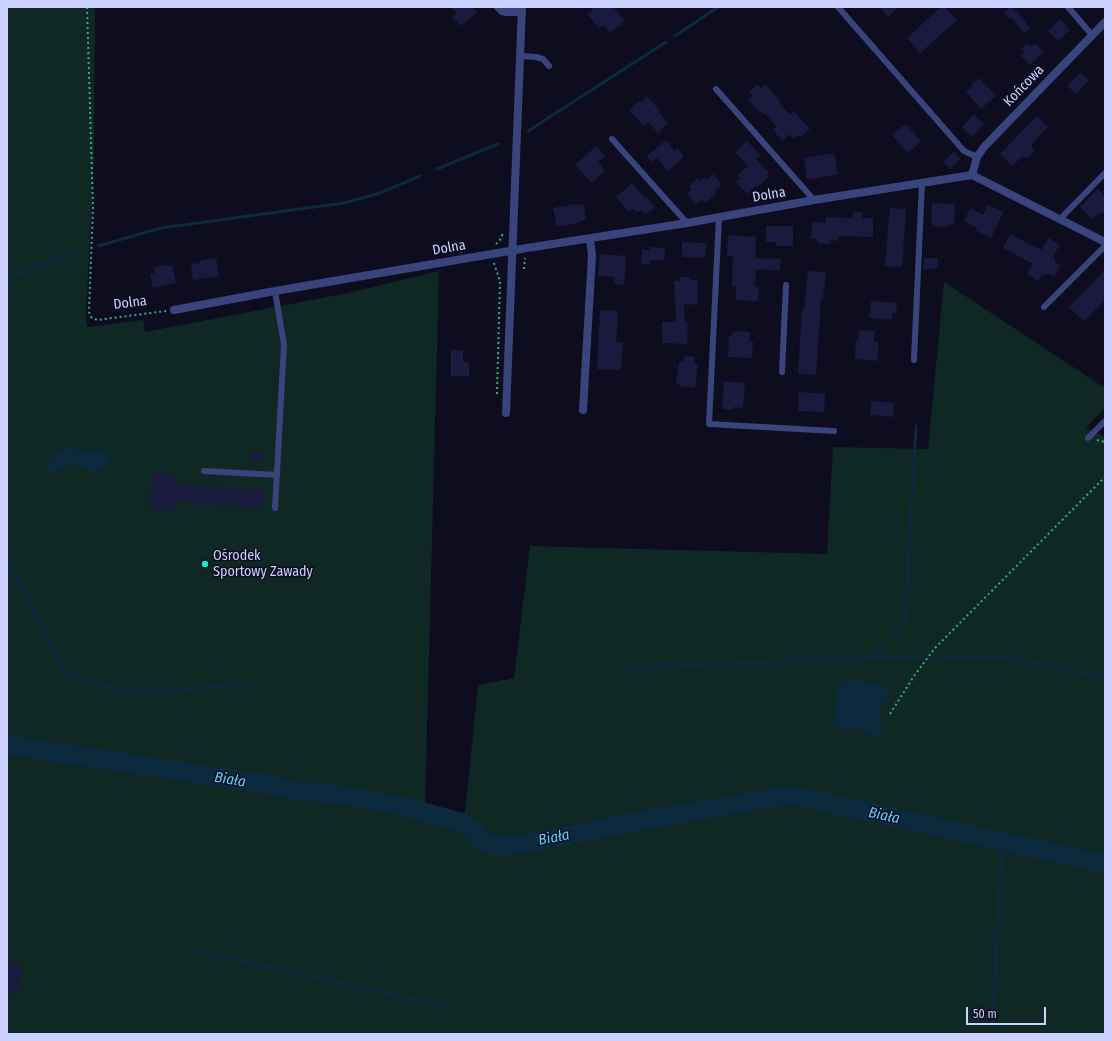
<!DOCTYPE html>
<meta charset="utf-8">
<style>
body{margin:0}
#map{position:relative;width:1112px;height:1041px;overflow:hidden;background:#0d0d1f;font-family:"Fira Sans Condensed",sans-serif}
canvas{display:block}
.frame{position:absolute;inset:0;border:8px solid #ccd0fe;pointer-events:none}
.scale{position:absolute;left:966px;top:1007px;width:80px;height:18px;box-sizing:border-box;border:2px solid #ccd0fe;border-top:0;padding-left:5px;font-size:12px;line-height:14px;white-space:nowrap;color:#ccd0fe;-webkit-text-stroke:3px #0d0d1f;paint-order:stroke}
</style>
<div id="map">
<canvas width="1112" height="1041"></canvas>
<div class="frame"></div>
<div class="scale">50 m</div>
</div>
<script>
const g = document.querySelector('canvas').getContext('2d');
g.lineJoin = 'round';
function fillPath(path, color) {
  g.fillStyle = color;
  g.fill(path, 'evenodd');
}
function shape(rows) {
  const path = new Path2D();
  for (const r of rows) {
    path.moveTo(r[0], r[1]);
    for (let i = 2; i < r.length; i += 2) path.lineTo(r[i], r[i + 1]);
  }
  return path;
}
function stroke(path, color, width, dash) {
  g.strokeStyle = color;
  g.lineWidth = width;
  g.lineCap = dash ? 'butt' : 'round';
  g.setLineDash(dash || []);
  g.stroke(path);
}
function label(font, color, halo, rows, align = 'center') {
  g.font = font + ' "Fira Sans Condensed",sans-serif';
  g.lineWidth = 3;
  g.setLineDash([]);
  g.textBaseline = 'middle';
  g.strokeStyle = halo;
  g.fillStyle = color;
  for (const [text, x, y, turn = 0] of rows) {
    g.save();
    g.translate(x, y);
    g.rotate((+turn || 0) * Math.PI / 180);
    g.textAlign = isNaN(turn) ? turn : align;
    if (halo) g.strokeText(text, 0, 0);
    g.fillText(text, 0, 0);
    g.restore();
  }
}
fillPath(shape([
 [7,7,95,7,94,155,86,316,87,327,143,320,145,332,348,293,439,271,425,806,465,814,478,685,514,678,530,546,827,554,833,447,928,449,944,282,1105,388,1105,408,1086,428,1105,437,1105,1034,7,1034]
]), '#102823');
fillPath(shape([
 [71,447,82,453,89,452,95,449,100,450,108,453,111,461,107,468,95,472,80,466,74,465,68,465,53,472,49,472,48,468,48,463,52,457,64,449],
 [854,678,884,686,889,695,882,707,879,721,885,728,878,738,857,729,840,728,833,724,837,690,843,682]
]), '#0c293e');
stroke(shape([
 [675,36,718,7],
 [528,131,666,42],
 [437,169,498,144],
 [98,246,161,228,344,203,380,193,420,176],
 [7,281,12,276,83,251],
 [7,555,65,674,134,694,248,684],
 [871,658,905,621,916,426],
 [937,658,1014,658,1105,678],
 [623,668,871,658,920,657],
 [198,951,449,1007],
 [992,1034,1002,842]
]), '#0c293e', 3);
stroke(shape([
 [7,745,266,784,298,792,317,792,360,798,402,806,463,823,469,826,482,840,490,844,496,846,525,844,644,820,777,797,792,796,805,798,1105,864]
]), '#0c293e', 19);
fillPath(shape([
 [450,7,473,7,477,12,461,26,452,17,456,13],
 [595,7,613,7,625,21,610,33,603,25,599,28,587,14],
 [879,7,899,7,888,17],
 [941,7,945,7,957,20,920,53,907,38],
 [1010,7,1013,7,1030,28,1024,33,1011,17,1009,19,1004,12],
 [1060,19,1070,30,1058,41,1048,31],
 [1027,43,1031,47,1035,43,1044,52,1030,65,1021,56,1024,53,1021,49],
 [1080,73,1089,80,1076,94,1067,86],
 [979,78,996,96,981,109,966,92,973,86,971,85],
 [765,84,780,100,778,102,790,115,794,111,810,129,801,137,798,135,793,139,789,134,782,141,773,130,777,127,765,114,764,115,759,110,758,111,748,100,753,96,749,92,757,85,761,88],
 [647,96,660,111,659,112,668,123,658,133,648,122,644,126,629,110,640,100,641,102],
 [974,114,984,124,972,137,962,127],
 [1037,116,1048,127,1033,142,1034,142,1031,146,1035,151,1027,159,1023,156,1012,166,1000,154],
 [906,124,921,141,908,153,892,135],
 [666,140,675,151,678,149,684,156,682,158,682,159,668,171,657,158,652,162,647,156],
 [747,141,760,155,756,159,769,173,767,175,769,177,757,187,756,186,747,194,736,182,740,179,737,176,748,166,735,152],
 [596,146,605,156,598,162,605,171,592,183,575,165],
 [954,152,961,159,950,169,943,162],
 [834,153,838,174,807,180,804,158],
 [713,174,722,184,715,190,717,192,705,203,702,200,696,205,687,194,692,189,689,186,698,178,700,181,704,177,707,180],
 [632,183,645,198,647,197,655,207,645,215,641,210,637,213,633,209,629,212,616,197],
 [1098,189,1105,197,1105,210,1101,214,1099,213,1092,219,1080,207],
 [932,203,955,204,954,225,948,225,948,227,935,226,935,225,931,224],
 [576,204,576,205,584,204,586,220,579,221,579,223,557,227,553,208],
 [987,205,1003,212,991,238,975,230,977,228,964,221,970,208,983,215],
 [890,208,906,209,902,267,885,266],
 [853,212,862,212,862,218,873,218,873,237,839,236,838,241,831,240,831,244,817,243,817,239,811,239,812,222,826,223,826,217,851,218,853,218],
 [766,226,793,226,793,246,776,246,776,242,766,242],
 [1010,234,1041,250,1049,238,1060,245,1054,254,1055,262,1061,266,1054,277,1049,274,1042,275,1038,281,1027,274,1033,264,1003,248],
 [728,235,756,237,755,258,781,259,780,271,756,269,755,287,759,287,758,301,736,300,736,286,732,286,733,256,727,255],
 [682,242,706,243,705,258,682,257],
 [650,247,665,248,664,260,650,260,650,265,641,264,642,250,650,250],
 [600,254,626,256,624,285,614,284,615,277,598,276],
 [216,258,219,276,193,280,191,264,200,263,200,261],
 [924,258,938,258,937,268,923,270],
 [166,265,167,266,172,265,176,283,153,288,150,274,155,273,153,267],
 [1105,270,1105,300,1084,321,1069,307],
 [808,271,826,272,823,298,821,298,816,375,798,374,802,310,804,310],
 [680,277,691,277,691,280,697,280,698,304,684,305,685,323,688,323,687,344,662,343,662,322,676,322,674,281,680,281],
 [871,301,897,303,896,313,892,313,892,320,869,318],
 [600,310,618,311,616,342,623,343,621,370,597,369],
 [859,330,875,331,874,342,879,342,877,361,855,359,856,340,858,341],
 [733,331,750,332,749,341,753,341,752,358,728,357,729,336,732,336],
 [451,350,463,350,463,362,469,362,469,376,451,376],
 [684,356,695,357,694,364,698,364,695,388,679,386,680,384,676,384,679,362,683,363],
 [724,381,745,383,743,408,733,407,733,410,722,409],
 [799,392,825,394,824,412,798,411],
 [871,401,894,403,893,417,870,415],
 [251,450,262,451,261,461,251,460],
 [154,473,169,474,169,477,176,478,176,485,264,490,263,507,175,502,174,511,150,509,152,484,153,484],
 [7,962,22,965,17,994,7,992]
]), '#1a1a3f');
stroke(shape([
 [87,7,93,207,89,312,91,317,97,320,166,311],
 [496,244,500,240,503,233],
 [494,263,500,281,497,395],
 [524,269,525,258],
 [1097,440,1105,442],
 [890,714,914,676,935,648,1105,477]
]), '#31ad8c', 2, [2, 3]);
stroke(shape([
 [838,7,964,151,977,157],
 [1068,7,1092,35],
 [520,56,536,57,543,59,549,66],
 [716,89,814,200],
 [612,139,687,223],
 [719,217,709,424,834,431],
 [1060,219,1105,173],
 [275,291,284,345,275,508],
 [1044,307,1105,246],
 [914,360,922,183],
 [782,372,786,285],
 [1088,438,1105,421],
 [204,471,277,475]
]), '#39447c', 6);
stroke(shape([
 [498,7,502,11,507,12,522,12],
 [972,175,977,157,984,147,1105,22],
 [174,310,275,291,527,248,687,223,814,200,972,175,1105,242],
 [583,410,592,255,590,239],
 [506,413,522,7]
]), '#39447c', 8);
for (const [x, y, r, color] of [
 [205,564,4,"#07efd7"]
]) {
  const dot = new Path2D();
  dot.arc(x, y, r, 0, 2 * Math.PI);
  g.fillStyle = color;
  g.fill(dot);
  stroke(dot, '#0d0d1f', 1.5);
}
label('14px', '#ccd0fe', '#0d0d1f', [
 ["Końcowa",1024,86,-46],
 ["Dolna",769,195,-10],
 ["Dolna",449,248,-10],
 ["Dolna",130,303,-7]
]);
label('14px', '#ccd0fe', '#0d0d1f', [
 ["Ośrodek",213,556],
 ["Sportowy Zawady",213,572]
], 'left');
label('italic 15px', '#5dd2fa', '#0d0d1f', [
 ["Biała",230,780,9],
 ["Biała",884,816,12],
 ["Biała",554,838,-11]
]);
</script>
